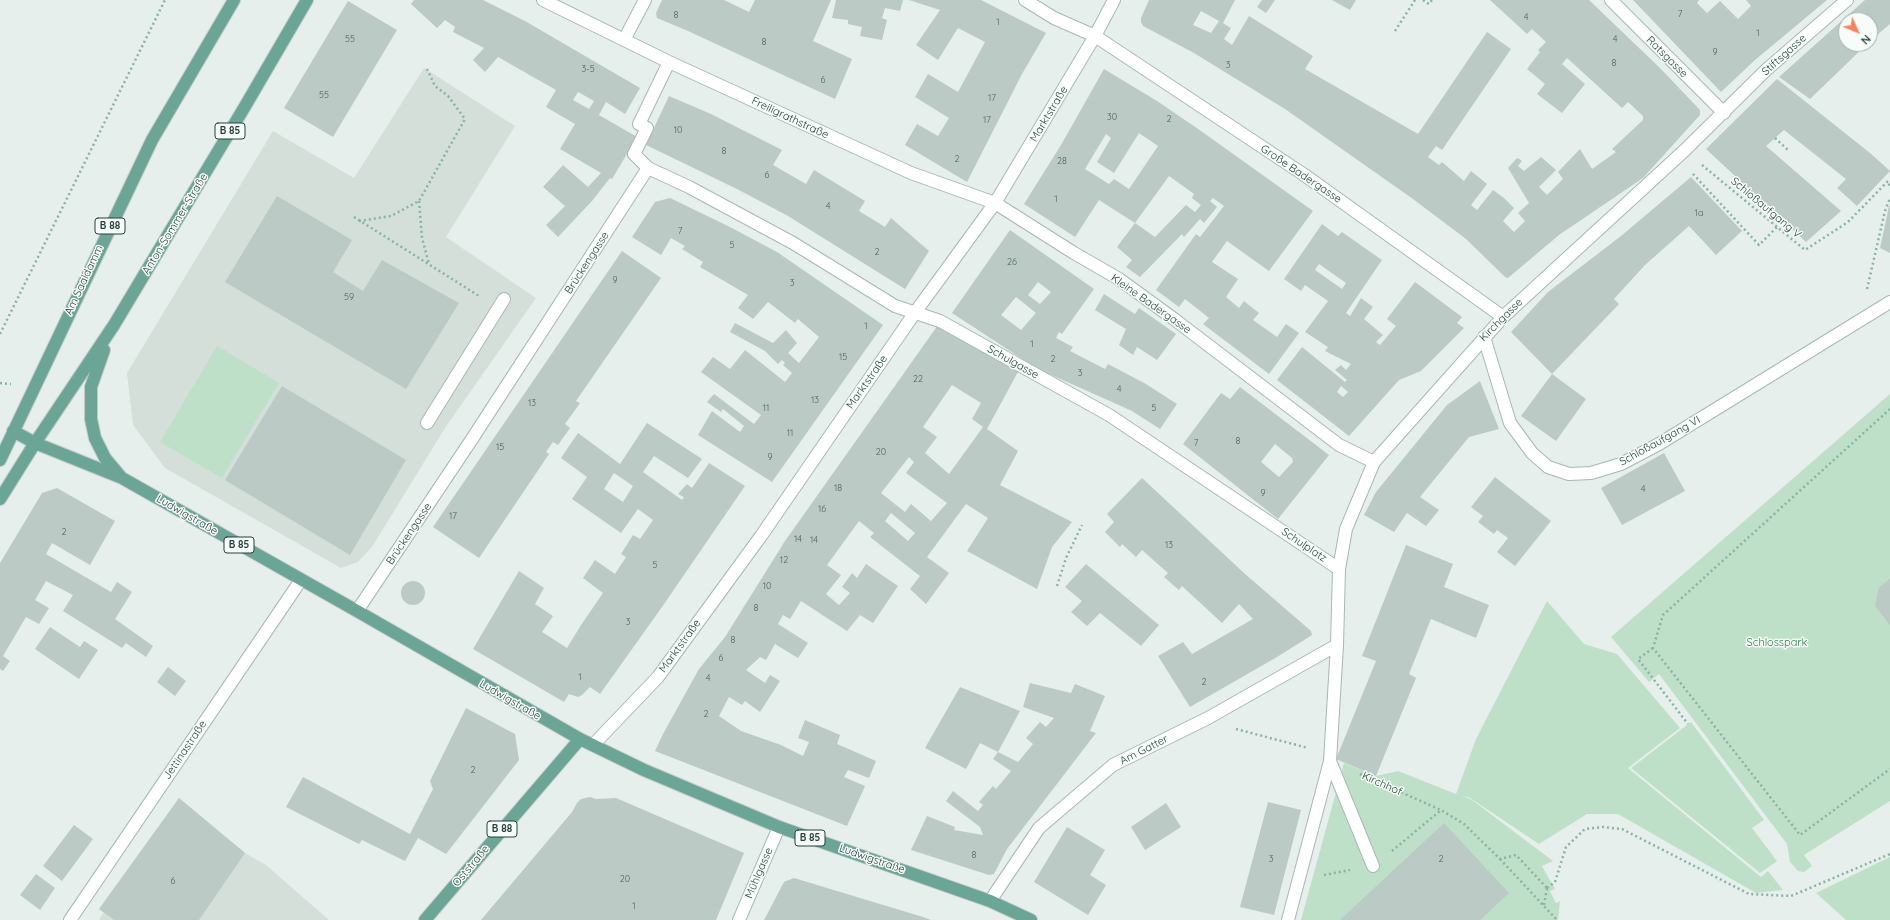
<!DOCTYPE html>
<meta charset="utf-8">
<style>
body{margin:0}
#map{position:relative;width:1890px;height:920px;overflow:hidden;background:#e6efeb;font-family:Quicksand,sans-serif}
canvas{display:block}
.north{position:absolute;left:1838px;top:12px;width:40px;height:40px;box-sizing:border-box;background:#f7fbf9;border:1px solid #a3b1ad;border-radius:50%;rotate:134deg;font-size:11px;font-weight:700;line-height:16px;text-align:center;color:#24423a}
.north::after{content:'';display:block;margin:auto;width:14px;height:18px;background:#f4845f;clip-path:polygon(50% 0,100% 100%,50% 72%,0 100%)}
</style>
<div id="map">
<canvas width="1890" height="920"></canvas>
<div class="north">N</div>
</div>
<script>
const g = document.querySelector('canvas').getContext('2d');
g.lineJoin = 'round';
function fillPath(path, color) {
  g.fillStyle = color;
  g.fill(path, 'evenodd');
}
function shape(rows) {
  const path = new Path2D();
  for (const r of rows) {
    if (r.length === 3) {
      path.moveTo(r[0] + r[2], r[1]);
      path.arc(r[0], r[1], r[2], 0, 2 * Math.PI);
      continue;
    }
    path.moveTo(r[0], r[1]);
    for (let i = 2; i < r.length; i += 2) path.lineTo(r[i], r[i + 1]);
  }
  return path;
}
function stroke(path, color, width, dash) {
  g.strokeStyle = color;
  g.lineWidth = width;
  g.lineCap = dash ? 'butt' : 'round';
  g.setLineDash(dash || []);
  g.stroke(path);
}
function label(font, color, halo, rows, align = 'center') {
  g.font = font + ' Quicksand,sans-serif';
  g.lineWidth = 3;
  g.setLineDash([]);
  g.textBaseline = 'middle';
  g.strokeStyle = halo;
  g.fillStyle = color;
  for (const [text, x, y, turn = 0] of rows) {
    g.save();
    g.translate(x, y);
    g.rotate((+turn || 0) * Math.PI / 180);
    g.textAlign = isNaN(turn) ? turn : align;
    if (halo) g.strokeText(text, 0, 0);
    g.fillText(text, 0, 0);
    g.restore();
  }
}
fillPath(shape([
 [424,68,515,126,446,237,536,298,445,428,372,547,358,562,341,568,165,468,133,425,127,373,273,131,354,178],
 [179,798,245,853,266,865,329,920,99,920]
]), '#d4dfda');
fillPath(shape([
 [217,346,279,383,222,478,160,442],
 [1890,394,1890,801,1804,855,1812,866,1804,872,1798,871,1790,862,1787,844,1659,674,1649,682,1611,637],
 [1547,601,1584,644,1617,654,1680,728,1628,768,1761,877,1768,871,1783,890,1756,893,1618,814,1587,814,1539,844,1470,798,1461,795,1472,800,1553,861,1542,866,1555,889,1550,891,1556,903,1560,901,1558,920,1301,920,1344,763,1376,776,1398,771,1456,794,1476,739],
 [1691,722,1764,820,1752,828,1777,861,1760,873,1631,768],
 [1890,857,1890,920,1846,920,1816,893]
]), '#bfe0c8');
fillPath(shape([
 [414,0,483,0,525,21,640,88,625,114,606,102,599,115,637,137,612,179,610,178,592,201,558,237,546,225,565,206,543,187,563,165,588,187,601,173,560,149,575,124,546,107,556,90,498,57,485,72,473,60,484,48,453,32,455,27,445,20,437,28,411,4],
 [578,92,594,101,589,109,573,100],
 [662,0,724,0,749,12,755,0,831,0,813,41,852,59,835,99,688,31,657,18,656,13],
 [836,0,903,0,900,11,885,8,882,18,887,20,882,40,860,36,862,27,848,24,848,20,832,18],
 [909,0,981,0,1046,33,1022,74,967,182,905,145,917,124,938,136,949,118,915,97,928,74,958,92,985,42,958,28,938,60,916,45,940,10],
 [1149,0,1235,0,1223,23,1231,28,1224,39,1232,45,1249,16,1313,56,1305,69,1418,134,1487,32,1511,49,1442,150,1436,146,1428,157,1439,165,1442,162,1464,181,1471,171,1487,184,1471,205,1477,210,1493,190,1504,198,1514,208,1503,221,1514,232,1525,221,1518,213,1529,203,1508,168,1516,159,1518,158,1522,161,1518,166,1524,171,1541,157,1556,170,1539,187,1547,195,1563,179,1558,172,1580,149,1592,169,1616,152,1612,149,1643,120,1643,116,1628,102,1622,108,1567,58,1562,64,1585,84,1562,113,1537,94,1545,84,1527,69,1540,52,1538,50,1546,42,1532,29,1527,34,1490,0,1589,0,1660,68,1700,110,1700,115,1643,178,1559,235,1508,278,1505,277,1466,239,1413,199,1285,109,1194,53,1143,26,1141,22,1141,18],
 [1201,11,1219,21,1211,33,1193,25],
 [1262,0,1275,0,1266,13,1257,7],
 [1332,0,1356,0,1350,10],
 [1633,0,1699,0,1697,3,1707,13,1720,1,1738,19,1751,6,1746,0,1827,0,1755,60,1721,92],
 [1865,0,1890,0,1890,24,1870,41,1870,20,1846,20,1846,44,1867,44,1810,99,1779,77],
 [348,1,397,30,333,137,284,108],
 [1104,69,1157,101,1201,131,1313,211,1269,271,1227,241,1212,262,1238,279,1226,297,1239,308,1244,301,1259,313,1253,320,1277,337,1286,324,1299,333,1269,374,1203,324,1209,318,1185,299,1179,307,1156,290,1196,234,1200,237,1224,206,1213,198,1210,201,1217,207,1204,223,1200,219,1184,237,1182,234,1140,277,1126,267,1132,260,1117,247,1135,223,1155,237,1186,205,1195,212,1201,205,1192,198,1194,194,1169,176,1135,223,1099,200,1075,237,1024,204,1061,145],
 [1139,133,1158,146,1129,189,1114,179,1109,184,1085,169,1106,134,1111,138,1097,162,1114,173],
 [1777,79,1870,153,1890,171,1857,206,1837,188,1846,179,1784,130,1766,146,1841,211,1806,242,1706,149],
 [669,96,711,114,782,150,773,165,806,184,814,170,865,201,859,211,885,227,891,218,929,251,905,289,788,216,737,189,646,145],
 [1691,177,1742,231,1716,255,1689,226,1645,265,1614,299,1619,304,1552,374,1586,399,1556,441,1521,416,1552,374,1511,332,1548,292,1621,236],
 [277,196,352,240,333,272,363,291,382,260,459,303,406,389,225,282],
 [670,198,728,226,777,252,883,325,772,482,698,435,712,411,740,432,744,426,723,409,721,412,707,402,714,394,754,424,761,415,701,372,713,357,730,369,745,350,785,382,792,373,783,365,785,363,782,360,778,364,765,351,730,332,735,323,773,343,786,330,797,343,788,353,799,363,819,337,798,319,795,323,768,302,753,319,738,308,748,295,700,267,703,262,682,249,685,246,671,238,661,255,632,237,655,202],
 [1889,206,1890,206,1890,253,1880,248],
 [1322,224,1338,236,1342,232,1382,260,1346,313,1350,316,1361,298,1373,307,1364,319,1383,335,1376,342,1380,345,1396,326,1387,319,1415,282,1462,317,1457,323,1464,328,1421,371,1399,380,1349,436,1277,380,1302,347,1345,382,1347,380,1335,370,1341,365,1346,370,1351,364,1325,351,1328,347,1305,332,1328,301,1305,285,1301,291,1284,279],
 [1319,264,1346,283,1342,289,1315,270],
 [1341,386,1348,392,1343,397,1337,392],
 [1010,230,1094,289,1062,334,1059,332,1056,338,1073,347,1070,351,1105,369,1108,364,1146,384,1177,404,1160,429,1132,411,1036,368,952,313],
 [1038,282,1051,292,1040,304,1028,295],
 [1016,297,1036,313,1021,330,1001,315],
 [622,251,661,278,576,401,580,403,565,424,570,428,558,445,553,442,546,452,549,454,479,558,433,527],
 [1104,294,1135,314,1139,308,1176,334,1157,360,1137,347,1133,355,1119,345,1126,329,1095,310],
 [938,325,1019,370,987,429,1018,451,1000,485,1072,522,1052,547,1037,589,967,551,988,518,966,504,927,557,949,573,926,604,910,589,920,576,870,537,874,533,859,521,827,565,841,575,826,594,839,605,850,593,842,587,852,573,857,578,866,564,898,586,873,623,860,615,847,631,801,601,790,619,783,615,778,624,808,643,798,658,775,644,766,660,760,657,746,670,765,683,770,675,780,681,760,712,745,701,742,705,729,697,719,716,741,731,781,745,803,756,809,742,798,738,805,720,840,735,837,744,876,761,869,778,848,770,844,777,865,786,847,826,655,751,663,734,699,669,725,637,785,541],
 [952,385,981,403,972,419,983,427,949,474,925,453,937,437,923,427],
 [909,457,914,462,906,473,947,503,931,521,911,504,905,512,881,493],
 [891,513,915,533,908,541,885,521],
 [1480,381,1499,429,1469,437,1420,497,1439,510,1426,526,1407,513,1394,532,1364,515,1376,492,1447,405],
 [282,386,406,460,350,555,225,480],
 [1240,387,1329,455,1278,519,1183,444,1221,393,1230,399],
 [1275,444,1292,458,1293,462,1279,477,1261,462],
 [647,423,702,459,688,478,654,456,643,472,682,500,684,497,678,494,687,484,692,488,709,463,745,486,662,607,600,694,590,687,582,695,578,697,569,694,564,702,473,649,519,571,544,588,535,604,553,616,542,632,567,648,581,625,603,593,583,578,595,560,615,574,626,557,621,554,633,535,640,539,653,520,638,509,621,533,572,499,587,477,561,458,578,433,620,464],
 [614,473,633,486,623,502,604,489],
 [1664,453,1685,491,1622,525,1601,488],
 [1495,477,1551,521,1515,566,1497,552,1508,538,1497,530,1494,534,1478,522,1483,516,1471,507],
 [1142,478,1244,573,1311,631,1312,635,1277,657,1190,707,1158,656,1183,642,1192,654,1253,619,1239,604,1222,623,1182,586,1179,590,1164,577,1168,573,1142,550,1136,557,1122,544,1120,547,1105,532,1114,522,1107,514],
 [57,488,115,521,90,565,52,543,46,554,111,592,117,582,132,592,115,619,153,646,146,657,126,643,122,648,63,611,73,595,46,581,35,600,49,608,39,624,26,617,3,656,10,661,3,671,0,669,0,563,42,493],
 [1406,545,1453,564,1444,587,1489,605,1476,638,1431,619,1409,674,1416,678,1376,776,1336,759,1376,661,1362,656],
 [1086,564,1159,625,1141,646,1100,613,1087,626,1071,612,1082,601,1065,587],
 [1890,579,1890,625,1875,606,1879,587],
 [413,593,12],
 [50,627,80,647,84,641,98,650,79,679,35,649],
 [168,667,186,681,175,696,157,682],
 [1030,683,1071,693,1075,684,1105,696,1090,731,1096,733,1007,849,994,874,989,875,911,850,927,816,955,827,954,830,983,835,980,827,946,801,953,791,978,811,983,805,979,802,993,786,996,789,1011,771,993,759,998,752,980,743,966,769,925,748,960,687,1020,711,998,752,1018,762,1033,744,1026,738,1040,722,1046,727,1054,718,1023,707],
 [466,708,515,734,519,760,446,854,418,838,405,861,362,840,359,844,286,807,303,777,410,834,433,789,430,781],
 [590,797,596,799,616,798,744,853,716,920,481,920,572,812,577,803,581,799],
 [179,798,245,853,199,920,114,920,99,909],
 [1268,802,1301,810,1274,915,1240,907],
 [1166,803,1181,827,1145,850,1131,827],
 [1444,823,1509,893,1480,920,1340,920],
 [74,825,93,839,62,881,43,866],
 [1067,827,1105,850,1090,875,1106,885,1088,915,1034,882],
 [36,874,55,888,40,910,20,895],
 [794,878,923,917,931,920,764,920,784,882]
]), '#bbcac4');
const minor = shape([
 [543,0,669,62,911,173,995,203,1074,253,1119,279,1174,319,1339,445,1374,462],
 [1025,0,1054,18,1095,36,1303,174,1503,317],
 [1611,0,1724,113],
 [624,40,645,0],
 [669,62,639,124,647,128,634,154,648,168,689,187,793,243,895,306,940,321,1109,415,1339,569],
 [1484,337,1510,423,1532,453,1548,467,1569,474,1591,473,1621,464,1659,444,1890,302],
 [427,423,504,299],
 [357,611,472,439,648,168],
 [593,745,658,677,761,536,914,314,995,203,1095,36,1114,0],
 [1330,761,1373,866],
 [990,901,1039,828,1113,765,1208,718,1337,645],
 [70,920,301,580],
 [739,920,779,827],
 [1288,920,1330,761,1337,645,1339,569,1346,529,1374,462,1503,317,1685,150,1766,70,1847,0]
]);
const major = shape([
 [104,350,91,387,91,419,95,438,105,458,121,477],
 [13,431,35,443,122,478,357,611,580,739,644,770,779,827,990,901,1031,920],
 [0,460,152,140,234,0],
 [0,499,35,443,114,325,244,108,307,0],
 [425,920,580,739]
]);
stroke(minor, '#a8b8b2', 14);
stroke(major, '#c2cac8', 14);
stroke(shape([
 [1423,0,1429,4,1432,0],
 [1395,31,1415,0],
 [1775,138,1788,150],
 [1702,165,1805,250,1848,222,1888,181,1890,187],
 [1693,174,1759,245,1777,227],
 [419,201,422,238,429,264],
 [354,217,479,296],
 [359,221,391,216,419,201,465,119,448,96,435,86,426,67],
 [1867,289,1885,211,1890,198],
 [0,334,165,0],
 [0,383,11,384],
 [1890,409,1663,615,1653,648,1800,835,1890,769],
 [1057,586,1066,558,1082,525],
 [1653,648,1638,659,1688,724],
 [1236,729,1308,748],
 [1360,774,1441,810,1464,824,1500,859,1516,855,1547,888],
 [1392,851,1441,810],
 [1500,859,1557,920],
 [1324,875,1350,870],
 [1547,888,1555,882,1566,847,1585,829,1603,827,1622,829,1749,894,1791,896,1890,854],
 [1544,905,1547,888]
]), '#86b3a5', 2.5, [2, 3]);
stroke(minor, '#fff', 12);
stroke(major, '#6aa596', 12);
label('9px', '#4a645c', null, [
 ["7",1680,14],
 ["8",676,15],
 ["4",1526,17],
 ["1",998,22],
 ["1",1758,33],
 ["55",350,39],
 ["4",1615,39],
 ["8",764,42],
 ["9",1715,52],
 ["8",1614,63],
 ["3",1228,65],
 ["3-5",588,69],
 ["6",823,80],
 ["55",324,95],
 ["17",992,98],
 ["30",1112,117],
 ["2",1169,119],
 ["17",987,120],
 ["10",678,130],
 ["8",724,151],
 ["2",957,159],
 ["28",1062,161],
 ["6",767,175],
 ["1",1056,199],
 ["4",828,206],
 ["1a",1699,213],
 ["7",680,231],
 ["5",732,245],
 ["2",877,252],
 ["26",1012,262],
 ["9",615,280],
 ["3",792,283],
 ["59",349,297],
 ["1",866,326],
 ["1",1032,344],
 ["15",843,357],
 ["2",1053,359],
 ["3",1080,373],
 ["22",918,379],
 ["4",1119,389],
 ["13",815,400],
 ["13",532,403],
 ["11",766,408],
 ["5",1154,408],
 ["11",790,433],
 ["8",1238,441],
 ["7",1196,443],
 ["15",500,447],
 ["20",881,452],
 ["9",770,457],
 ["18",838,488],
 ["4",1643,489],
 ["9",1263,493],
 ["16",822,509],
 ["17",453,516],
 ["2",64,532],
 ["14",798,539],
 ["14",814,540],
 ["13",1169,545],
 ["12",784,560],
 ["5",655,565],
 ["10",767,586],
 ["8",756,608],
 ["3",628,622],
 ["8",733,640],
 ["6",721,658],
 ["1",580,677],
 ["4",708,678],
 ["2",1204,682],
 ["2",706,714],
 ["2",473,770],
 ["8",974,855],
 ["3",1271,859],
 ["2",1441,859],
 ["20",625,879],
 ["6",173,881],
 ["1",634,906]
]);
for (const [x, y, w] of [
 [230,131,30],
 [110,226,30],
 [239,545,30],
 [502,829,30],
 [810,838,30]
]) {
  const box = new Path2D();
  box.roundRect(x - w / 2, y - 8, w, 16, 3);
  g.fillStyle = '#f7fbf9';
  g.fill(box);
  stroke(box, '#24423a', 1);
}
label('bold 10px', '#24423a', null, [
 ["B 85",230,131],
 ["B 88",110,226],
 ["B 85",239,545],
 ["B 88",502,829],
 ["B 85",810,838]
]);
label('11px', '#24423a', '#f7fbf9', [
 ["Stiftsgasse",1784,55,-42],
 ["Ratsgasse",1667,57,45],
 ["Marktstraße",1049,114,-59],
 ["Freiligrathstraße",790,118,25],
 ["Große Badergasse",1301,174,34],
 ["Schloßaufgang V",1766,208,40],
 ["Anton-Sommer-Straße",175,224,-59],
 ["Brückengasse",587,263,-57],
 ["Am Saaldamm",84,280,-65],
 ["Kleine Badergasse",1151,304,35],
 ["Kirchgasse",1501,320,-45],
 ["Schulgasse",1013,362,29],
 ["Marktstraße",867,382,-55],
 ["Schloßaufgang VI",1660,441,-29],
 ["Ludwigstraße",187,515,30],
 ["Brückengasse",409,534,-56],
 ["Schulplatz",1304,545,34],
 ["Marktstraße",680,646,-54],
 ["Ludwigstraße",510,700,30],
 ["Jettinastraße",185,750,-56],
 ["Am Gatter",1144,750,-27],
 ["Kirchhof",1382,784,24],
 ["Ludwigstraße",872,859,19],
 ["Oststraße",471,866,-50],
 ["Mühlgasse",759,873,-67]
]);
label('11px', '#2d7a4b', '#f7fbf9', [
 ["Schlosspark",1777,643]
]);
</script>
